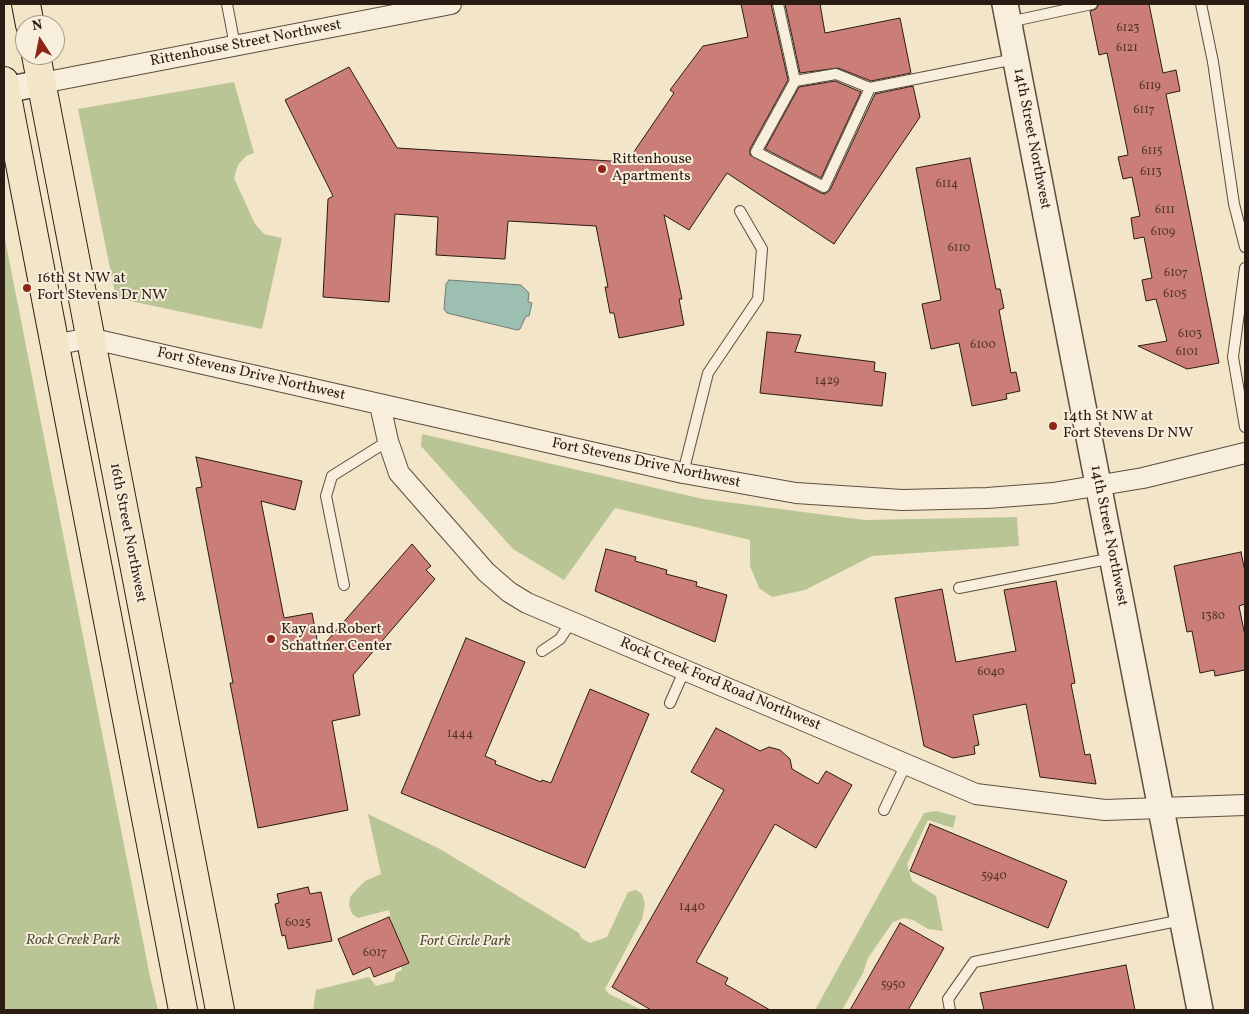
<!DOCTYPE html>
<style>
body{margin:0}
#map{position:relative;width:1249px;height:1014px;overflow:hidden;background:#f3e5c8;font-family:Vollkorn,serif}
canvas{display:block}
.frame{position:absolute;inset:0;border:5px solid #2a1b13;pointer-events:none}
.north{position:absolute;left:15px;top:15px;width:50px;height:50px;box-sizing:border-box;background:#f7eedb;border:1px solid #a59a8b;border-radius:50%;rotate:349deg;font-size:14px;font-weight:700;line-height:20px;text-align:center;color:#2a1b13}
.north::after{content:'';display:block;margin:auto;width:18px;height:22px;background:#8f2418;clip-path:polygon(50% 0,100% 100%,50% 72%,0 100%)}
</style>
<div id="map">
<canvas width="1249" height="1014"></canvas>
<div class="frame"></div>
<div class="north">N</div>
</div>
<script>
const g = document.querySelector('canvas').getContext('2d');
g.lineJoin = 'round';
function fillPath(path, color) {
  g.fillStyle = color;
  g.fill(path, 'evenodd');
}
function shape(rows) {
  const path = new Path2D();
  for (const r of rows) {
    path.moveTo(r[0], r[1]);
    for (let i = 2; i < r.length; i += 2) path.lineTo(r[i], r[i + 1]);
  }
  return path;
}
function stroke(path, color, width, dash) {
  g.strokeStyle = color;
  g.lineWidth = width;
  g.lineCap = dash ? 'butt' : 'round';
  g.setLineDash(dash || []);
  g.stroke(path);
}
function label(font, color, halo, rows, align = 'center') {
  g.font = font + ' Vollkorn,serif';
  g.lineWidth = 4;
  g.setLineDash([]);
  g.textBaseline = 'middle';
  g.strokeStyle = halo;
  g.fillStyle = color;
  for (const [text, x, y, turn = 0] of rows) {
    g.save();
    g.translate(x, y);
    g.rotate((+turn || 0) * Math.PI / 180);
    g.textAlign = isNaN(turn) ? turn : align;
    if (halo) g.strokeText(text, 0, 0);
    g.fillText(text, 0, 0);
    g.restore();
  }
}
fillPath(shape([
 [234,82,254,153,246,156,238,165,234,178,255,224,264,234,282,238,262,329,116,298,78,109],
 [4,234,150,977,158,1010,4,1010],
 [422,434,703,499,865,520,1017,517,1019,546,872,556,805,590,772,597,759,588,750,566,750,540,615,508,564,580,513,549,421,446],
 [936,811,956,816,953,828,928,820,907,864,912,881,936,896,943,931,928,929,913,920,904,918,893,922,868,958,863,973,842,1010,815,1010,924,813],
 [368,814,440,849,579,933,581,938,590,943,607,937,628,892,636,890,642,894,645,904,642,919,605,989,609,994,642,1010,313,1010,316,990,369,977,376,986,394,981,396,973,402,970,389,910,358,918,352,914,349,905,350,897,356,890,365,881,381,874]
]), '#bac596');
const water = shape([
 [449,280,521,285,529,293,528,302,532,303,529,316,526,316,520,329,517,330,447,313,444,309,446,284,449,280]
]);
fillPath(water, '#9cbfb2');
stroke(water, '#6e7d72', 1);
const building = shape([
 [741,4,771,4,788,80,750,149,750,155,821,193,825,194,830,190,875,94,913,86,920,117,834,244,727,173,689,230,664,215,682,299,679,299,684,325,619,338,614,313,610,313,605,287,608,287,596,226,508,221,505,259,436,255,438,217,395,214,389,302,323,297,328,199,333,196,285,100,349,67,397,148,627,162,674,93,670,90,703,46,748,37,741,4],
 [785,4,820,4,825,33,900,18,911,73,871,81,838,68,800,73,785,4],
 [1099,4,1149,4,1163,73,1176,70,1180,91,1166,94,1219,363,1187,369,1138,346,1167,341,1156,299,1146,301,1142,280,1152,278,1144,237,1134,239,1131,218,1140,216,1132,177,1123,179,1118,157,1128,155,1127,149,1107,53,1099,55,1090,11,1096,9,1099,4],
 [835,81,861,92,821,178,765,149,799,87,835,81],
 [970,158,996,289,1000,289,1004,308,999,310,1011,373,1016,372,1020,391,1006,394,1007,399,972,406,959,343,931,349,922,304,941,300,916,168,970,158],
 [767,332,801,335,795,352,875,362,874,371,886,373,882,406,760,393,767,332],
 [196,457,302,481,295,510,261,501,284,618,312,613,319,650,412,544,431,566,426,570,435,579,353,675,360,715,332,721,348,810,258,828,230,683,233,683,196,488,202,487,196,457],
 [606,549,636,557,635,561,667,570,666,574,697,582,696,586,727,595,715,642,595,591,606,549],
 [1241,552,1245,572,1245,604,1239,606,1245,636,1245,670,1215,676,1214,670,1200,673,1192,631,1187,632,1174,566,1241,552],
 [1056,581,1075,683,1071,684,1085,755,1090,754,1096,784,1040,777,1026,704,973,715,979,745,974,746,975,754,953,758,924,746,895,598,942,589,956,662,1016,651,1004,590,1056,581],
 [466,638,525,662,485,756,496,761,495,764,541,782,542,780,551,783,590,689,649,714,585,868,401,793,466,638],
 [716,728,760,751,769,747,780,750,790,759,792,769,818,784,826,771,852,785,816,848,775,824,696,962,728,978,725,984,770,1010,651,1010,612,987,724,790,691,772,716,728],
 [930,824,1067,881,1048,928,910,871,930,824],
 [308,887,310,894,321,892,332,941,288,949,285,935,282,936,275,904,279,903,277,894,308,887],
 [389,917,409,963,374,977,370,967,353,975,338,939,389,917],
 [900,923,944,948,908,1010,850,1010,900,923],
 [1126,965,1135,1010,984,1010,980,993,1126,965]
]);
fillPath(building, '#ca7e77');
stroke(building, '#2a1b13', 1);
const service = shape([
 [227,4,235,46],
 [778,4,795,81,756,152,824,187,870,88,1015,59],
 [1201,4,1213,62,1234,204,1245,247],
 [1009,22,1092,4],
 [795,81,836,74,870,88],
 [1245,268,1233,357,1245,427],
 [683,473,708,373,758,299,762,249,740,211],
 [344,585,326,496,332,476,388,441],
 [959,588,1113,558],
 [542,651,560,639,571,622],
 [670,703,685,669],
 [884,810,906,764],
 [950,1010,948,999,974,962,1182,920]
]);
const minor = shape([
 [42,83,451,4],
 [54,345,89,338,683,473,796,493,902,500,987,498,1053,493,1143,478,1245,453],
 [380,405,388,441,399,473,486,572,509,592,527,603,976,794,1105,810,1245,805]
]);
const tertiary = shape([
 [1005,4,1200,1010],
 [4,90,42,83]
]);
const primary = shape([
 [26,4,30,25],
 [36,55,220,1010],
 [4,81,183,1010]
]);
stroke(service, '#5c4e40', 12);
stroke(minor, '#5c4e40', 22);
stroke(tertiary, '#5c4e40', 28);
stroke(primary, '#2a1b13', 30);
stroke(service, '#f7eedb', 10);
stroke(minor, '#f7eedb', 20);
stroke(tertiary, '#f7eedb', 25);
stroke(primary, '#f3e5c8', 28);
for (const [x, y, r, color] of [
 [602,169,5,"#8f2418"],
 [27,288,5,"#8f2418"],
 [1053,426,5,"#8f2418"],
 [271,639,5,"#8f2418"]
]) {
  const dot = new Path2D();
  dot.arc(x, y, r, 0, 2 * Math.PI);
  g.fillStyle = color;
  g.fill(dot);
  stroke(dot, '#f7eedb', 2);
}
label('12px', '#52342c', null, [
 ["6123",1128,29],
 ["6121",1127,49],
 ["6119",1150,87],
 ["6117",1144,111],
 ["6115",1152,152],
 ["6113",1151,173],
 ["6114",947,185],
 ["6111",1165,211],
 ["6109",1163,233],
 ["6110",959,249],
 ["6107",1176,274],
 ["6105",1175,295],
 ["6103",1190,335],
 ["6100",983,346],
 ["6101",1187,353],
 ["1429",827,382],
 ["1380",1213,617],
 ["6040",991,673],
 ["1444",460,735],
 ["5940",994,877],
 ["1440",692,908],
 ["6025",298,924],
 ["6017",375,954],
 ["5950",893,986]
]);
label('15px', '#2a1b13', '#f7eedb', [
 ["Rittenhouse Street Northwest",246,44,-11],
 ["14th Street Northwest",1031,139,79],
 ["Fort Stevens Drive Northwest",251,375,13],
 ["Fort Stevens Drive Northwest",646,464,12],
 ["16th Street Northwest",127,533,79],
 ["14th Street Northwest",1108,536,79],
 ["Rock Creek Ford Road Northwest",720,685,23]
]);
label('15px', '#2a1b13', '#f7eedb', [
 ["Rittenhouse",612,160],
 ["Apartments",612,177],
 ["16th St NW at",37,279],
 ["Fort Stevens Dr NW",37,296],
 ["14th St NW at",1063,417],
 ["Fort Stevens Dr NW",1063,434],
 ["Kay and Robert",281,630],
 ["Schattner Center",281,647]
], 'left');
label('italic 15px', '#554e3a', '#f7eedb', [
 ["Rock Creek Park",73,941],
 ["Fort Circle Park",465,942]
]);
</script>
